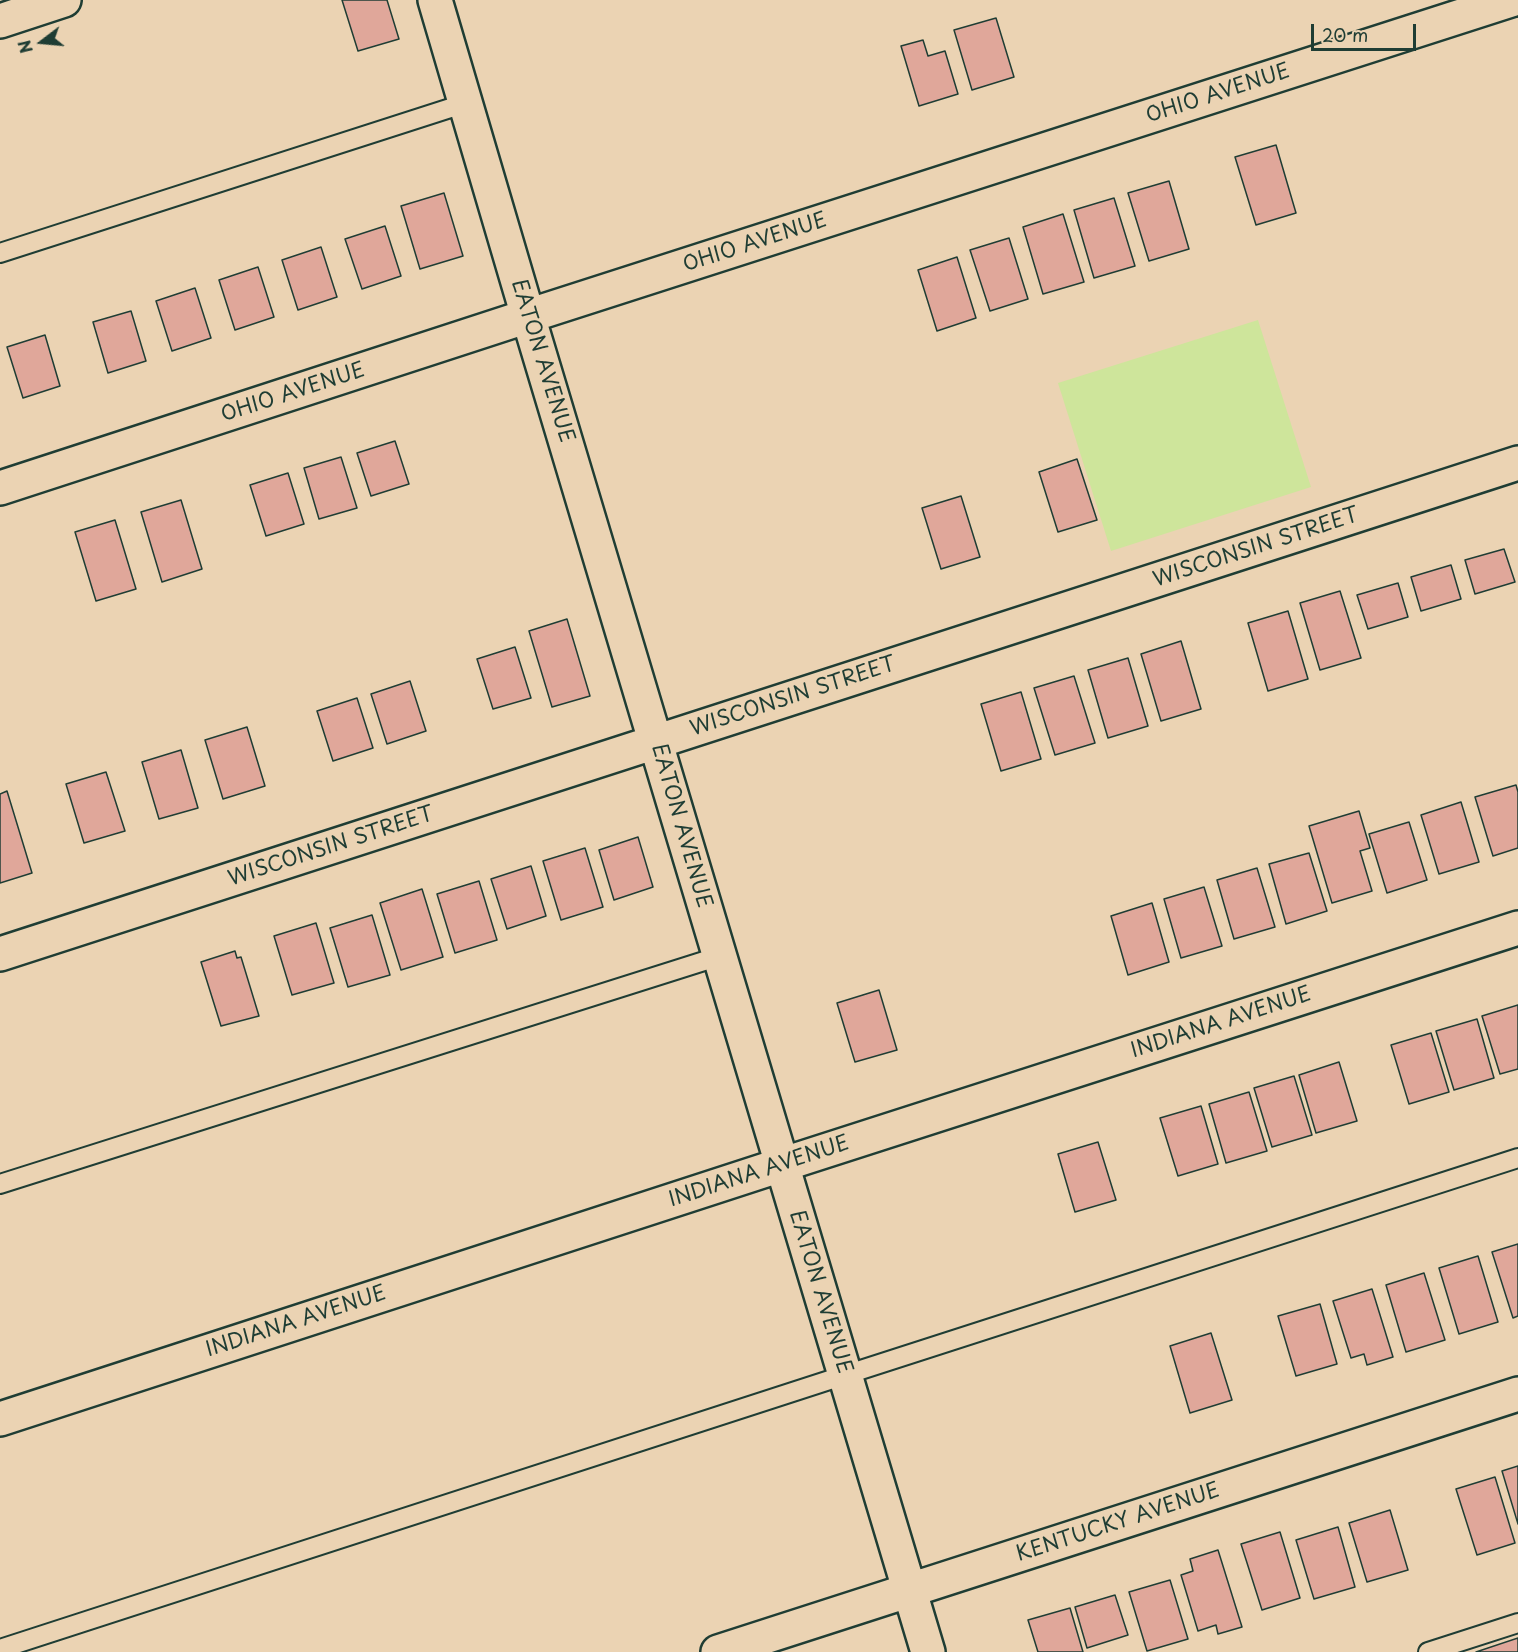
<!DOCTYPE html>
<style>
body{margin:0}
#map{position:relative;width:1518px;height:1652px;overflow:hidden;background:#ebd3b3;font-family:"Playpen Sans",sans-serif}
canvas{display:block}
.north{position:absolute;left:12px;top:12px;width:60px;height:60px;-webkit-text-stroke:4px #ebd3b3;paint-order:stroke;rotate:254deg;font-size:16px;font-weight:700;line-height:24px;text-align:center;color:#1f3d34}
.north::after{content:'';display:block;margin:auto;width:21px;height:27px;background:#1f3d34;clip-path:polygon(50% 0,100% 100%,50% 72%,0 100%)}
.scale{position:absolute;left:1311px;top:24px;width:105px;height:27px;box-sizing:border-box;border:3px solid #1f3d34;border-top:0;padding-left:8px;font-size:18px;line-height:21px;white-space:nowrap;color:#1f3d34;-webkit-text-stroke:4px #ebd3b3;paint-order:stroke}
</style>
<div id="map">
<canvas width="1518" height="1652"></canvas>
<div class="north">N</div>
<div class="scale">20 m</div>
</div>
<script>
const g = document.querySelector('canvas').getContext('2d');
g.lineJoin = 'round';
function fillPath(path, color) {
  g.fillStyle = color;
  g.fill(path, 'evenodd');
}
function shape(rows) {
  const path = new Path2D();
  for (const r of rows) {
    path.moveTo(r[0], r[1]);
    for (let i = 2; i < r.length; i += 2) path.lineTo(r[i], r[i + 1]);
  }
  return path;
}
function stroke(path, color, width, dash) {
  g.strokeStyle = color;
  g.lineWidth = width;
  g.lineCap = dash ? 'butt' : 'round';
  g.setLineDash(dash || []);
  g.stroke(path);
}
function label(font, color, halo, rows, align = 'center') {
  g.font = font + ' "Playpen Sans",sans-serif';
  g.lineWidth = 4.5;
  g.setLineDash([]);
  g.textBaseline = 'middle';
  g.strokeStyle = halo;
  g.fillStyle = color;
  for (const [text, x, y, turn = 0] of rows) {
    g.save();
    g.translate(x, y);
    g.rotate((+turn || 0) * Math.PI / 180);
    g.textAlign = isNaN(turn) ? turn : align;
    if (halo) g.strokeText(text, 0, 0);
    g.fillText(text, 0, 0);
    g.restore();
  }
}
fillPath(shape([
 [1258,320,1311,487,1111,551,1058,383]
]), '#cee59b');
const building = shape([
 [342,0,387,0,399,39,358,51,342,0],
 [996,18,1014,77,972,90,954,30,996,18],
 [923,40,928,56,945,51,958,94,919,106,901,46,923,40],
 [1276,145,1296,213,1256,225,1235,157,1276,145],
 [1169,181,1189,249,1149,261,1128,193,1169,181],
 [444,193,463,256,420,269,401,206,444,193],
 [1114,198,1135,266,1094,278,1074,210,1114,198],
 [1063,214,1084,282,1043,294,1023,227,1063,214],
 [385,226,401,276,362,289,345,239,385,226],
 [1009,238,1028,299,990,311,970,250,1009,238],
 [321,247,337,297,298,310,282,260,321,247],
 [957,257,976,318,937,331,918,270,957,257],
 [258,267,274,317,235,330,219,280,258,267],
 [195,288,211,338,172,351,156,301,195,288],
 [131,311,146,361,108,373,93,322,131,311],
 [45,335,60,386,23,398,7,347,45,335],
 [395,441,409,484,371,496,357,453,395,441],
 [341,457,357,508,319,519,304,468,341,457],
 [1077,459,1097,520,1058,532,1039,472,1077,459],
 [288,473,304,524,266,536,250,485,288,473],
 [961,496,980,557,941,569,922,508,961,496],
 [181,500,202,569,162,582,141,512,181,500],
 [115,520,136,589,96,601,75,532,115,520],
 [1504,549,1515,582,1475,594,1465,560,1504,549],
 [1451,565,1461,599,1421,611,1411,577,1451,565],
 [1398,583,1408,617,1368,629,1357,595,1398,583],
 [1340,591,1361,658,1320,670,1300,603,1340,591],
 [1288,611,1308,679,1268,691,1248,623,1288,611],
 [567,619,590,696,552,707,529,631,567,619],
 [1181,641,1201,709,1161,721,1141,654,1181,641],
 [515,647,531,698,493,709,477,659,515,647],
 [1128,658,1148,726,1108,738,1088,670,1128,658],
 [1074,676,1095,743,1055,755,1034,688,1074,676],
 [410,681,426,731,387,744,371,694,410,681],
 [1021,692,1041,759,1001,771,981,704,1021,692],
 [357,698,373,748,333,761,317,711,357,698],
 [247,727,265,786,223,799,205,740,247,727],
 [181,750,198,808,159,819,142,762,181,750],
 [106,772,125,831,84,843,66,784,106,772],
 [1516,785,1518,792,1518,848,1493,856,1475,797,1516,785],
 [7,791,32,873,0,883,0,794,7,791],
 [1461,802,1479,862,1439,874,1421,815,1461,802],
 [1359,811,1370,848,1360,851,1372,891,1332,903,1309,826,1359,811],
 [1409,822,1427,880,1387,893,1369,834,1409,822],
 [638,837,653,887,614,900,599,850,638,837],
 [585,848,603,907,561,920,543,861,585,848],
 [1309,853,1327,911,1286,924,1269,864,1309,853],
 [531,866,546,916,507,929,491,879,531,866],
 [1257,868,1275,927,1234,939,1217,880,1257,868],
 [479,881,497,940,455,953,437,894,479,881],
 [1204,887,1222,946,1181,958,1164,899,1204,887],
 [422,889,443,957,401,970,380,903,422,889],
 [1152,903,1169,962,1128,975,1111,916,1152,903],
 [372,915,390,975,348,987,330,928,372,915],
 [316,923,334,983,292,995,274,936,316,923],
 [235,951,237,958,241,957,259,1016,221,1026,201,962,235,951],
 [879,990,897,1050,855,1062,837,1003,879,990],
 [1518,1005,1518,1069,1500,1074,1482,1016,1518,1005],
 [1477,1019,1494,1078,1454,1090,1436,1031,1477,1019],
 [1431,1033,1449,1092,1409,1104,1391,1045,1431,1033],
 [1339,1062,1357,1121,1316,1133,1299,1075,1339,1062],
 [1294,1076,1312,1135,1272,1147,1254,1088,1294,1076],
 [1249,1092,1267,1151,1226,1163,1209,1104,1249,1092],
 [1201,1106,1218,1164,1178,1176,1160,1118,1201,1106],
 [1098,1142,1116,1200,1075,1212,1058,1154,1098,1142],
 [1518,1244,1518,1316,1513,1318,1492,1252,1518,1244],
 [1478,1256,1498,1322,1459,1334,1439,1268,1478,1256],
 [1424,1273,1445,1340,1406,1352,1386,1285,1424,1273],
 [1372,1289,1393,1357,1367,1365,1364,1354,1351,1358,1333,1301,1372,1289],
 [1320,1304,1337,1364,1296,1376,1278,1316,1320,1304],
 [1211,1333,1232,1400,1190,1413,1170,1346,1211,1333],
 [1518,1466,1518,1524,1502,1471,1518,1466],
 [1495,1477,1515,1543,1477,1555,1456,1489,1495,1477],
 [1390,1510,1408,1570,1367,1582,1349,1523,1390,1510],
 [1338,1527,1355,1587,1314,1599,1296,1540,1338,1527],
 [1280,1532,1300,1598,1262,1610,1241,1544,1280,1532],
 [1218,1550,1242,1627,1218,1634,1216,1625,1198,1631,1181,1575,1193,1571,1190,1559,1218,1550],
 [1170,1580,1188,1639,1147,1651,1129,1592,1170,1580],
 [1115,1595,1128,1635,1087,1648,1075,1607,1115,1595],
 [1070,1608,1083,1652,1038,1652,1028,1620,1070,1608],
 [1518,1638,1518,1652,1476,1652,1518,1638]
]);
fillPath(building, '#e0a79a');
stroke(building, '#1f3d34', 1.5);
const lane = shape([
 [0,253,466,103],
 [0,1184,720,956],
 [0,1649,845,1375,1518,1158],
 [1428,1652,1518,1623]
]);
const street = shape([
 [435,0,528,316,928,1652],
 [0,21,64,0],
 [0,488,528,316,1511,0],
 [0,954,1518,463],
 [0,1419,781,1165,1518,928],
 [718,1652,1518,1394]
]);
stroke(lane, '#1f3d34', 22);
stroke(street, '#1f3d34', 38);
stroke(lane, '#ebd3b3', 18);
stroke(street, '#ebd3b3', 33);
label('21px', '#1f3d34', '#ebd3b3', [
 ["OHIO AVENUE",1218,94,-18],
 ["OHIO AVENUE",755,243,-18],
 ["EATON AVENUE",542,361,73],
 ["OHIO AVENUE",293,393,-18],
 ["WISCONSIN STREET",1256,548,-18],
 ["WISCONSIN STREET",793,697,-18],
 ["EATON AVENUE",681,826,74],
 ["WISCONSIN STREET",331,847,-18],
 ["INDIANA AVENUE",1221,1023,-18],
 ["INDIANA AVENUE",759,1172,-18],
 ["EATON AVENUE",820,1292,73],
 ["INDIANA AVENUE",296,1322,-18],
 ["KENTUCKY AVENUE",1118,1523,-18]
]);
</script>
